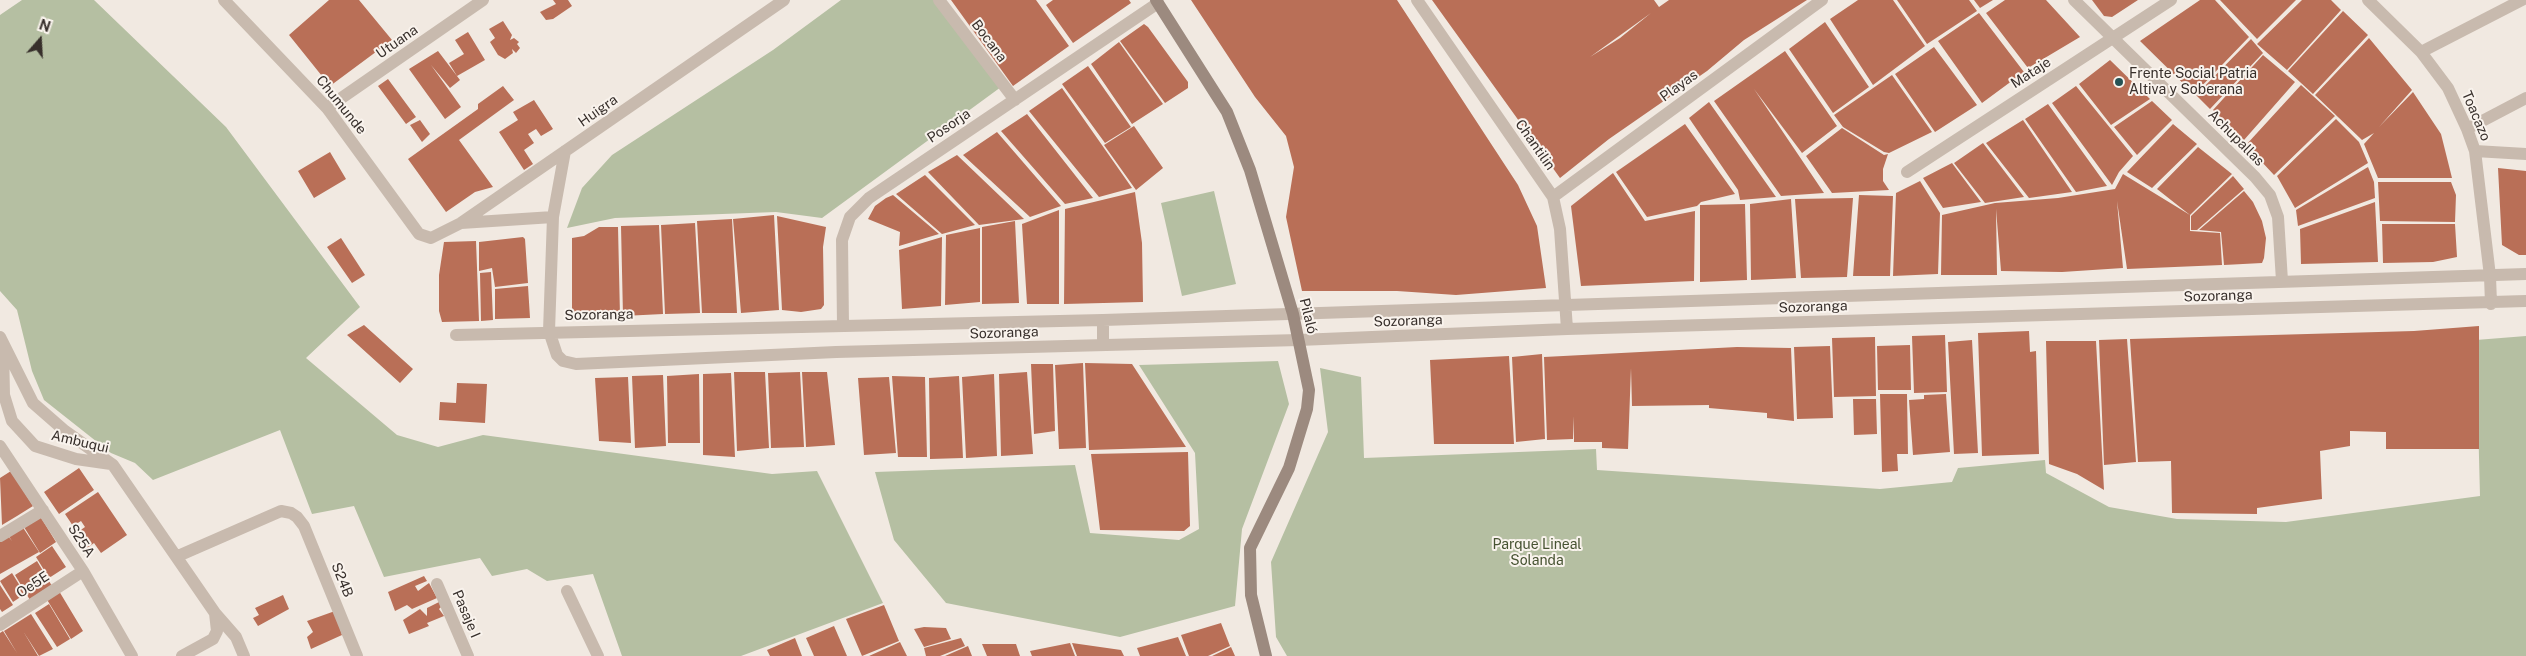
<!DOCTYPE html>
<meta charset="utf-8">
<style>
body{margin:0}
#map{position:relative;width:2526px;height:656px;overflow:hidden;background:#f1e9e1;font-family:"Public Sans",sans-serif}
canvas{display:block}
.north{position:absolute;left:15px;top:15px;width:50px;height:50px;-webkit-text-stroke:4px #f9f3ed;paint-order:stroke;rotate:19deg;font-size:14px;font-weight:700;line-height:20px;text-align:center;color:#372f2b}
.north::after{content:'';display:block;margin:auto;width:18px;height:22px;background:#372f2b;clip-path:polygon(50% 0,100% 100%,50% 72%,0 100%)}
</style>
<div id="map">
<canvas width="2526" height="656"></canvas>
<div class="north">N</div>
</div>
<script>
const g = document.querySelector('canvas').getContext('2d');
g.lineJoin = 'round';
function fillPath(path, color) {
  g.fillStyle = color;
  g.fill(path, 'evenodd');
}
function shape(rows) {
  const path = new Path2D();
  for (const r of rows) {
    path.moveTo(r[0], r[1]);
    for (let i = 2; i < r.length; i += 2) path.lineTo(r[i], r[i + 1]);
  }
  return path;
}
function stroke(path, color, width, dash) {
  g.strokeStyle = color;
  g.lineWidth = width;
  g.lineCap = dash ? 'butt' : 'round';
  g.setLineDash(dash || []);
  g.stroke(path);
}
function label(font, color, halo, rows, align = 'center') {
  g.font = font + ' "Public Sans",sans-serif';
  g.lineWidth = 4;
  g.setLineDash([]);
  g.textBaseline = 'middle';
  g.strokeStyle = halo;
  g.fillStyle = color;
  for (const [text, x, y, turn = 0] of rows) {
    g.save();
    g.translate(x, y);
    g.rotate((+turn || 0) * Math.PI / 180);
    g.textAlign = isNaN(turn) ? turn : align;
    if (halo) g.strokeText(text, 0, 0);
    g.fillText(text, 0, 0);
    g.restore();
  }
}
fillPath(shape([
 [22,0,94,0,226,127,360,307,306,358,397,435,438,447,483,435,772,474,817,471,883,603,741,656,622,656,593,574,547,581,527,569,492,576,480,558,384,577,354,506,312,514,280,430,153,480,135,463,111,453,44,400,32,371,17,310,0,291,0,15],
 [841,0,935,0,1001,87,822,218,776,212,615,218,567,228,582,188,612,155,773,50],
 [1214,191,1236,284,1182,296,1161,203],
 [2526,336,2526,656,1287,656,1276,637,1271,562,1328,432,1320,368,1361,377,1364,458,1596,449,1597,470,1880,489,1952,482,1958,468,2045,460,2046,473,2109,507,2177,519,2286,522,2480,496,2476,340],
 [1278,361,1289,404,1242,529,1235,606,1120,637,946,603,894,540,875,472,1075,465,1090,533,1179,540,1199,529,1195,453,1139,365]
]), '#b5bfa2');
fillPath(shape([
 [329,0,359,0,392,40,330,86,289,35],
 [553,0,568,0,572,6,553,19,546,20,540,12,556,4],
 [951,0,1036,0,1069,46,1013,86],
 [1053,0,1129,0,1131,3,1073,43,1046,5],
 [1191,0,1397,0,1518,185,1537,226,1546,288,1456,295,1397,291,1302,291,1286,217,1294,167,1286,136,1255,97],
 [1432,0,1654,0,1659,7,1669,0,1807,0,1744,40,1707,71,1609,139,1560,178],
 [1651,13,1620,38,1590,57],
 [1858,0,1893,0,1925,46,1873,85,1830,19],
 [1897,0,1969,0,1977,11,1927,44],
 [1974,0,1993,0,1980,8],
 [2005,0,2046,0,2080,37,2028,68,1986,13],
 [2092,0,2138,0,2112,17,2104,16],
 [2200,0,2215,0,2249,37,2194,94,2140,41],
 [2220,0,2296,0,2257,39],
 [2302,0,2331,0,2341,10,2287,70,2257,44],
 [2343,11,2368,35,2313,94,2288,71],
 [1979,13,2024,72,1982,103,1938,41],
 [503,21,512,35,510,40,514,38,519,42,517,44,520,48,516,53,512,49,513,53,505,59,498,55,490,42,495,38,489,29],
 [1825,22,1869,87,1833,113,1789,49],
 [1144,24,1148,27,1188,82,1188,88,1165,103,1120,41],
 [468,32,485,60,457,76,449,63,464,54,455,40],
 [2369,38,2412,90,2379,127,2413,92,2441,134,2452,178,2378,178,2364,144,2374,133,2362,140,2315,95],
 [2251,39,2263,53,2210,109,2196,95],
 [1119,42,1163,104,1132,124,1091,64],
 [1934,47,1977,105,1935,132,1895,74],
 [438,51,460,80,450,88,431,65,461,107,445,119,409,69],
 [1785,51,1837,126,1802,153,1754,89,1824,193,1781,196,1714,101],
 [2263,55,2295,82,2244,140,2213,110],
 [2110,60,2150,99,2111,125,2079,84],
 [1088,66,1131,127,1105,143,1062,84],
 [1892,75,1932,132,1889,153,1884,152,1843,127,1834,115],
 [388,79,416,117,406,124,378,86],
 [2301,85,2335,116,2274,175,2246,145],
 [503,86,514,100,459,140,493,187,475,192,446,212,408,159,478,109,478,104],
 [2076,86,2133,156,2119,172,2112,185,2052,103],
 [1062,88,1132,188,1099,197,1029,111],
 [534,100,553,129,541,136,536,129,528,134,534,143,524,150,533,164,524,170,499,132,518,120,513,112],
 [2152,101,2172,120,2137,155,2114,127],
 [1709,102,1776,197,1740,200,1738,190,1689,118],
 [2048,104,2107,186,2076,192,2025,119],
 [1027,114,1093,198,1065,204,1001,131],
 [2336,119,2359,142,2368,163,2295,208,2277,176],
 [420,120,430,134,422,142,410,125],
 [2023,120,2072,192,2029,198,1986,143],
 [1685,124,1735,194,1701,202,1697,206,1647,217,1616,172],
 [2173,124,2197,144,2152,188,2127,172],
 [1134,126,1163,168,1136,190,1104,145],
 [1842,128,1884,155,1888,154,1883,169,1883,181,1889,190,1832,193,1806,156],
 [997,132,1061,206,1030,217,963,155],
 [1983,143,2024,197,1985,203,1954,163],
 [2198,147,2232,174,2190,215,2157,189],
 [330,152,346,179,314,198,298,171],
 [957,155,1024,219,979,225,928,172],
 [1952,163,1981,202,1943,208,1923,178],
 [2368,167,2374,182,2375,198,2298,226,2296,210],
 [2498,168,2526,171,2526,255,2519,255,2502,245],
 [1613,173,1645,221,1695,211,1694,281,1581,286,1571,206],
 [2123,174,2190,215,2190,231,2220,233,2222,265,2127,269,2117,201,2123,268,2062,272,2001,271,1996,209,1997,275,1941,275,1942,215,1995,203,2058,198,2115,189],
 [925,175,975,225,942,234,896,194],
 [2233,176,2244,189,2197,230,2191,230,2191,216],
 [1920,181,1940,213,1938,274,1893,276,1896,193],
 [2378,182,2451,182,2456,195,2455,222,2380,221],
 [2244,191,2253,202,2262,221,2266,238,2264,258,2262,263,2224,265,2221,232,2199,230],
 [1135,192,1142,243,1143,302,1064,304,1065,209],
 [893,195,939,234,899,246,900,232,868,219,875,206,886,198],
 [1859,195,1893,196,1890,276,1853,276],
 [1853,198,1847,277,1801,278,1795,199],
 [1791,199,1796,278,1751,280,1750,204],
 [2375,202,2378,262,2301,264,2300,229],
 [1745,204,1747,280,1700,282,1700,205],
 [1059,210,1059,304,1027,304,1022,224],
 [774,215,779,310,741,313,733,219],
 [777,216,826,227,823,247,824,305,821,309,801,312,782,310],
 [732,219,737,313,702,313,697,221],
 [1015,221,1019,303,982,304,982,227],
 [695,223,700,313,665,314,661,225],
 [2382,224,2455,224,2457,257,2433,262,2383,263],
 [659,225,663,314,623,316,621,226],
 [599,227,618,227,620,316,580,317,573,314,572,311,572,238,584,236],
 [980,228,980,302,945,305,946,235],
 [523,237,525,239,528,283,495,287,492,268,479,271,479,242],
 [942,237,941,306,902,309,899,250],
 [341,238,365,275,352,283,327,247],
 [476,241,479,321,442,322,439,311,439,275,444,242],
 [491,272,493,320,481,321,480,273],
 [528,286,530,318,495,319,495,289],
 [364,325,413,369,400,383,347,335],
 [2479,326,2479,449,2386,449,2386,432,2350,431,2350,446,2320,451,2322,499,2257,508,2257,514,2172,513,2171,461,2138,462,2130,339,2414,331],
 [2029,331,2030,352,2036,351,2039,454,1982,456,1978,333],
 [1945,335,1947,392,1914,393,1912,336],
 [1875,337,1876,396,1834,397,1832,338],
 [2127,339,2136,462,2104,465,2099,340],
 [1972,340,1978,453,1954,454,1948,342],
 [2046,341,2096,341,2104,490,2077,474,2049,464],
 [1910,345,1911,390,1878,390,1877,346],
 [1830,346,1833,418,1797,419,1794,347],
 [1737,347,1791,348,1794,421,1767,418,1767,413,1709,408,1709,405,1632,406,1631,368,1628,449,1602,448,1602,442,1574,442,1574,416,1573,439,1547,440,1544,357],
 [1542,354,1545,439,1516,442,1512,357],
 [1509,356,1514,444,1434,444,1430,360],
 [1083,363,1086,448,1059,449,1055,365],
 [1085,363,1132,364,1186,447,1089,450],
 [1031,364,1053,364,1055,431,1034,434],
 [734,372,765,372,769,448,737,451],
 [800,372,804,447,771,448,768,373],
 [802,372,827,372,835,445,806,447],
 [1027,372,1033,454,1001,456,999,374],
 [731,373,735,457,703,455,703,374],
 [699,374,700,443,668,443,667,376],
 [994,374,997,456,966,458,962,377],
 [663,375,666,446,635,448,632,376],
 [892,376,925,377,927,457,898,457],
 [959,376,963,458,930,459,929,378],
 [628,377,631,443,599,441,595,378],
 [889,377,896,453,864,455,858,378],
 [457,383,487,384,485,423,439,420,440,402,456,403],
 [1880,394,1907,394,1908,454,1897,454,1898,471,1882,472],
 [1946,394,1950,452,1913,455,1909,400,1924,399,1924,395],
 [1853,399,1876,399,1877,434,1854,435],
 [1188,452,1190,526,1184,531,1100,530,1091,454],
 [79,468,94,490,59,514,44,492],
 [11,471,33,506,17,516,8,501,17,516,2,525,0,478],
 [98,492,127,535,101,553,94,543,86,549,75,534,85,527,81,521,73,526,65,514],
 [40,516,56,542,40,553,24,527],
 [22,526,39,552,0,574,0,541,8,536,12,541,8,535],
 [52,546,66,567,49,578,36,557],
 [37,561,52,586,30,600,15,575],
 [12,573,25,594,13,602,0,581],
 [424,576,427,581,415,586,418,591,429,583,437,598,412,609,407,605,395,611,388,592],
 [0,585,13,605,2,612,0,609],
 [59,591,83,631,71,639,46,598],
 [283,595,289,609,258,626,253,618,259,615,255,608],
 [439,602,441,607,439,609,444,616,427,623,429,626,409,634,403,620,420,609,427,616,427,608],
 [49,604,70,639,57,647,35,613],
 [884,605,899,641,862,656,846,619],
 [335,611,342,635,311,649,307,637,313,632,307,621],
 [31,614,53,649,39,656,23,631,38,656,0,656,0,633,3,631,17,653,4,631],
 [1221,623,1230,646,1208,656,1189,656,1181,635],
 [834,626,847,656,814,656,806,638],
 [924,627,946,628,951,639,924,647,914,629],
 [1178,637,1186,656,1140,656,1137,648],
 [795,638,802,656,770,656,767,650],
 [961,638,965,646,940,656,926,656,924,648],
 [900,642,907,656,869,656],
 [1070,643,1075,656,1032,656,1030,651],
 [1072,643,1121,650,1124,656,1077,656],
 [982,644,1016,644,1020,656,987,656],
 [968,646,972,656,945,656],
 [1231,647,1235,656,1212,656]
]), '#b96f57');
stroke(shape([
 [224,0,327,108,419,234,431,238,461,223,784,0],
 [939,0,1015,100],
 [1417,0,1553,197,1560,229,1567,329],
 [2074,0,2255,177,2270,195,2278,217,2282,281],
 [2368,0,2421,52,2448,88,2467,129,2475,151,2490,276,2491,304],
 [2421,52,2522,0],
 [327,108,483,0],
 [2467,129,2526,98],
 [565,151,553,217,549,331,557,355,563,361,576,364,836,352,1299,340,1567,329,2526,301],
 [2475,151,2526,154],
 [1907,172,2171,0],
 [1553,197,1822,0],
 [461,223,553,217],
 [843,325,842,240,850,217,869,198,1158,3],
 [456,335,1103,320,2526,274],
 [0,337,33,403,65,431,113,465,215,613,217,631,213,639,182,656],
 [1103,345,1103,320],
 [3,347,4,395,12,421,35,446,76,459,111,464],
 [0,446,83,571,132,656],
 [0,536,43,510],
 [178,556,281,511,291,513,297,517,304,526,357,656],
 [437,584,468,656],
 [567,591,598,656],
 [215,613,236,637,244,656],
 [0,625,83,571]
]), '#c8baae', 12);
stroke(shape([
 [1156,0,1227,112,1250,170,1293,314,1309,390,1307,409,1289,468,1250,548,1251,595,1266,656]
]), '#9c8a7f', 12);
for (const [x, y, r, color] of [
 [2119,82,5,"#255255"]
]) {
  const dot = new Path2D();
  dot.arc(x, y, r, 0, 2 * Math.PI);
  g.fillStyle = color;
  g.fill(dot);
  stroke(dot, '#f9f3ed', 2);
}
label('14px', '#372f2b', '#f9f3ed', [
 ["Bocana",989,41,53],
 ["Utuana",397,42,-35],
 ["Mataje",2031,73,-33],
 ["Playas",1679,86,-36],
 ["Chumunde",341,105,51],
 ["Huigra",598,111,-35],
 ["Toacazo",2476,116,67],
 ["Posorja",949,126,-34],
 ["Achupallas",2236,138,45],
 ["Chantilin",1535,145,55],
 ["Sozoranga",2218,296,-2],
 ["Sozoranga",1813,307,-2],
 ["Sozoranga",599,315,-1],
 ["Pilaló",1308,316,76],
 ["Sozoranga",1408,321,-2],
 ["Sozoranga",1004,333,-2],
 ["Ambuqui",80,442,13],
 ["S25A",81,541,57],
 ["S24B",342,580,68],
 ["Oe5E",33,585,-33],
 ["Pasaje I",466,614,67]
]);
label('14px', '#372f2b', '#f9f3ed', [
 ["Frente Social Patria",2129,74],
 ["Altiva y Soberana",2129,90]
], 'left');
label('14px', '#475332', '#f9f3ed', [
 ["Parque Lineal",1537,545],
 ["Solanda",1537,561]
]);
</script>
